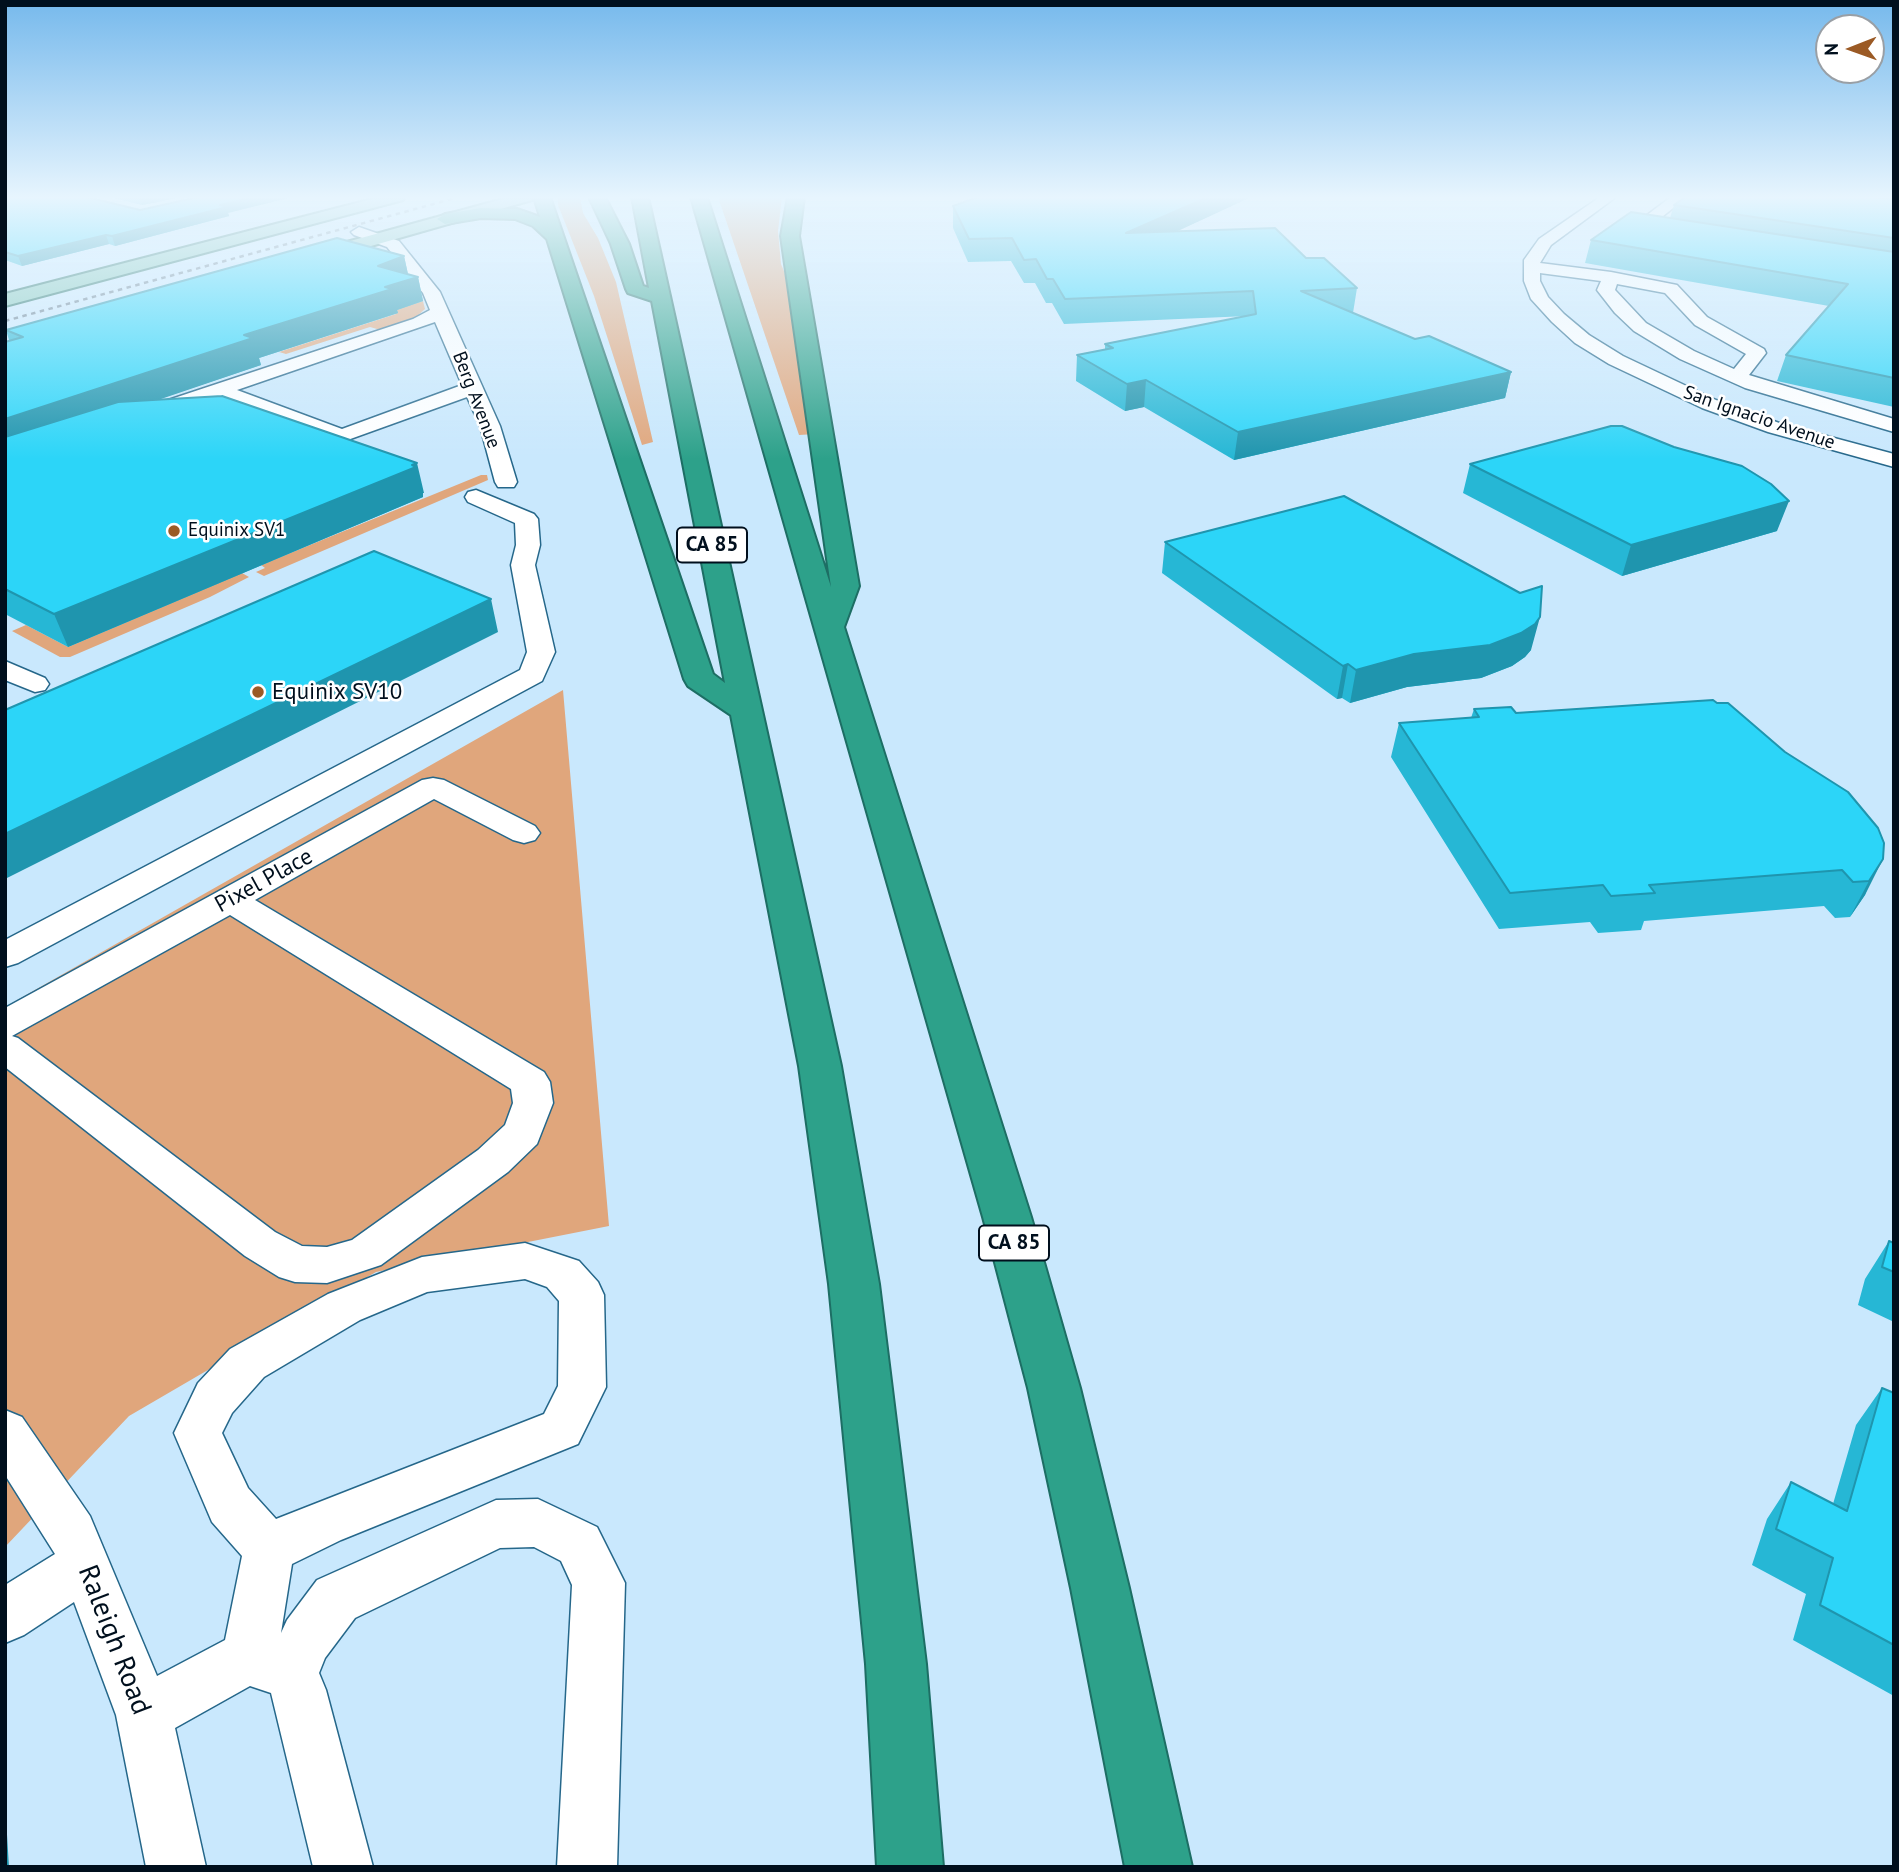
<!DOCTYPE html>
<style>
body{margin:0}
#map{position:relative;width:1899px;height:1872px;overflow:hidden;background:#c9e8fd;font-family:"PT Sans",sans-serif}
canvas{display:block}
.frame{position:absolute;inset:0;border:7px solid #000f1d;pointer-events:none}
.north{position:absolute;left:1815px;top:14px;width:70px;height:70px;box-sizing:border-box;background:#fff;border:2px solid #999fa5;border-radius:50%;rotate:269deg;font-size:19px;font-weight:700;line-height:28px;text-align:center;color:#000f1d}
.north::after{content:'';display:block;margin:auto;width:24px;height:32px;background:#9b5a25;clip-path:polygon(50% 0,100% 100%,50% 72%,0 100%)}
</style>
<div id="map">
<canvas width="1899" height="1872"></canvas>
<div class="frame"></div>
<div class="north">N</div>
</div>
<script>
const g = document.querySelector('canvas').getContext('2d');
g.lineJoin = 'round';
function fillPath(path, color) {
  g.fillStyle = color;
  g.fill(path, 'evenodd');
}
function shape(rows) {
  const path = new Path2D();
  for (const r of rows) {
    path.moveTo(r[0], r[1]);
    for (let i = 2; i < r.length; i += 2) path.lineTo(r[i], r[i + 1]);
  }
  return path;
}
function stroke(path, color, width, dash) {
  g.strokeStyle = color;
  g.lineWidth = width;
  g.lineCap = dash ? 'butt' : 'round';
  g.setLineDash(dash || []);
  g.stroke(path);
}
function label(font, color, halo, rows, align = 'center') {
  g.font = font + ' "PT Sans",sans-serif';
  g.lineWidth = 5;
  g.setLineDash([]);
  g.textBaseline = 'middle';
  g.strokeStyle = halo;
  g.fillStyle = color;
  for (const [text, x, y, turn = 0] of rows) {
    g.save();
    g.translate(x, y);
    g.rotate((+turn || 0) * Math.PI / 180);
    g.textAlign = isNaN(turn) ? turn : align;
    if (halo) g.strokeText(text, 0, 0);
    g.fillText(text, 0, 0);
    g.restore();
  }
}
fillPath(shape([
 [558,197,580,197,583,213,598,238,616,282,653,442,642,445,594,296,558,205],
 [718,197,782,197,778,231,781,264,790,286,816,434,799,435],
 [423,301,425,309,416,317,384,331,370,327,286,354,279,352,396,314,391,311],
 [481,475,487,475,488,480,264,576,256,572,265,568,261,565],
 [242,573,249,577,210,597,70,657,60,657,12,631,26,625,68,647],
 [563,690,609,1226,376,1272,129,1416,5,1547,5,1007]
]), '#e0a67c');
const minor = shape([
 [1600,197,1616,197,1551,245,1540,263,1611,272,1677,285,1707,317,1764,349,1766,353,1749,375,1894,419,1894,432,1745,388,1680,359,1634,331,1615,313,1597,290,1601,281,1540,273,1540,281,1548,297,1564,314,1589,335,1623,356,1716,400,1782,424,1894,454,1894,467,1768,432,1702,408,1609,364,1575,343,1552,322,1531,299,1524,281,1524,260,1539,239,1600,197],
 [1617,284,1665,293,1695,325,1746,354,1734,369,1694,351,1646,323,1615,290,1617,284],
 [1671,197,1687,197,1653,224,1643,224,1640,221,1643,218,1671,197],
 [359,227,399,241,440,292,500,426,517,482,514,487,498,487,495,482,480,426,467,397,342,442,218,396,151,418,144,416,141,412,144,408,413,319,430,310,423,293,387,247,354,235,351,232,359,227],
 [435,322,462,385,342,429,237,390,435,322],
 [476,490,534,514,538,519,540,545,535,565,555,652,542,681,18,963,5,967,5,940,520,670,527,652,511,565,516,545,515,523,468,502,465,497,468,492,476,490],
 [5,661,45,678,49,684,45,690,35,692,5,680,5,661],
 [433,778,444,780,535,826,540,833,535,840,524,843,513,840,434,799,255,900,544,1072,550,1082,553,1103,537,1144,508,1172,381,1265,327,1283,295,1282,279,1277,245,1256,5,1067,5,1008,422,780,433,778],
 [230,915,511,1089,513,1103,505,1125,478,1150,352,1240,327,1247,302,1246,275,1232,18,1038,12,1036,230,915],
 [525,1243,579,1261,598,1282,604,1295,606,1387,578,1444,341,1540,292,1564,281,1633,287,1620,317,1580,496,1500,538,1499,597,1527,625,1583,617,1867,557,1867,572,1585,561,1561,534,1547,500,1548,355,1618,325,1658,319,1673,326,1690,373,1867,313,1867,271,1693,250,1686,175,1728,206,1867,146,1867,116,1715,74,1602,24,1635,5,1643,5,1585,55,1554,5,1475,5,1410,22,1417,90,1516,157,1676,225,1640,242,1556,212,1522,174,1433,198,1383,230,1349,328,1294,422,1257,525,1243],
 [525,1279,547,1287,559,1301,558,1386,544,1414,276,1519,248,1488,222,1433,232,1413,264,1377,360,1320,427,1292,525,1279]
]);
const major = shape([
 [380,197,405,197,403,200,5,306,5,294,380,197],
 [510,197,534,197,532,200,315,262,309,263,300,258,303,254,510,197]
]);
const highway = shape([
 [534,197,550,197,713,674,725,683,652,301,628,293,626,289,611,244,589,197,605,197,629,244,643,286,649,288,632,197,648,197,841,1066,879,1284,926,1664,943,1867,877,1867,866,1664,829,1284,799,1066,731,715,688,686,684,679,547,239,533,226,515,219,481,218,445,224,437,219,445,214,481,208,517,209,540,217,534,197],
 [691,197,707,197,831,587,781,236,788,197,804,197,799,236,859,586,844,627,1031,1217,1080,1388,1129,1588,1192,1867,1125,1867,1071,1588,1028,1388,983,1217,691,197]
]);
stroke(minor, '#25678a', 3);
stroke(major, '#1d6e64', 4);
stroke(highway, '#1d6e64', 4);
fillPath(minor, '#fff');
fillPath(major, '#81c7b9');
fillPath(highway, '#2da18a');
stroke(shape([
 [5,321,459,197]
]), '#687f91', 2.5, [4.5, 4.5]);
fillPath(shape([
 [5,197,140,210,228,213,229,216,115,246,109,244,22,266,5,260],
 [108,197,182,197,142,205],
 [978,197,1251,197,1177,231,1306,258,1357,288,1353,313,1415,339,1511,372,1505,398,1234,460,1144,407,1125,411,1076,381,1077,355,1105,350,1105,344,1248,316,1064,324,1052,303,1046,303,1035,283,1024,283,1011,261,968,262,953,228,953,206],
 [1685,197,1894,197,1894,407,1777,381,1786,355,1829,306,1585,263,1591,240,1670,218,1674,205],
 [404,256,408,274,418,277,423,301,397,310,398,313,259,358,261,365,159,399,424,493,423,493,423,497,68,647,5,614,5,342,9,340,6,330],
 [1470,464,1777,531,1622,576,1463,493],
 [1165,542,1531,650,1525,657,1512,666,1481,678,1407,687,1350,703,1342,698,1337,699,1162,573],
 [1717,703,1785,752,1884,843,1865,895,1850,917,1835,918,1824,906,1644,921,1641,930,1598,933,1590,922,1499,929,1391,757,1399,723,1471,718,1474,709,1516,713],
 [1889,1241,1894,1243,1894,1322,1858,1305,1865,1279],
 [1882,1388,1894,1393,1894,1696,1793,1640,1806,1594,1752,1565,1767,1519,1791,1482,1833,1504,1856,1425]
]), '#26b7d5');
fillPath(shape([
 [139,197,182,197,142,205],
 [254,197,293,197,228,213,229,216,115,246,112,236,220,205],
 [1208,197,1251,197,1124,256,1126,233],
 [106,235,109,244,22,266,18,256],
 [404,256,409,279,418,277,423,301,397,310,398,313,259,358,261,365,5,452,5,419,244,335,378,266],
 [1511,372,1505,398,1234,460,1238,432],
 [1146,380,1144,407,1125,411,1127,384],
 [417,463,424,493,423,493,423,497,68,647,54,614],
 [1789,501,1777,531,1622,576,1631,545],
 [491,599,498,632,5,879,5,834],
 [1540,617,1531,650,1525,657,1512,666,1481,678,1407,687,1350,703,1356,670,1414,654],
 [1348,664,1342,698,1337,699,1343,666],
 [1883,859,1865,895,1850,917,1869,881],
 [5,1802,9,1867,5,1867]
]), '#1f95ae');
const building = shape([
 [5,197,87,197,140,210,198,197,254,197,220,205,227,207,112,236,106,235,18,256,5,252,5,197],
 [978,197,1208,197,1126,233,1275,228,1306,258,1324,258,1357,288,1301,291,1415,339,1429,336,1511,372,1238,432,1146,380,1127,384,1077,355,1113,348,1105,344,1256,314,1253,291,1065,299,1053,279,1047,279,1036,259,1024,260,1012,238,969,239,953,206,978,197],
 [1685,197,1873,197,1894,199,1894,238,1674,205,1685,197],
 [1631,212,1894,252,1894,378,1786,355,1848,284,1591,240,1631,212],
 [337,238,404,256,378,266,418,277,385,287,392,289,244,335,253,338,5,419,5,342,23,337,6,330,337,238],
 [222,396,417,463,412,465,416,467,54,614,5,589,5,437,118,402,222,396],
 [1611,426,1622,426,1674,447,1742,466,1771,484,1789,501,1631,545,1470,464,1611,426],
 [1344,496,1520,593,1542,586,1540,617,1535,624,1521,633,1490,645,1414,654,1356,670,1348,664,1343,666,1165,542,1344,496],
 [374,551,491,599,5,834,5,710,374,551],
 [1713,700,1717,703,1728,703,1785,752,1848,792,1878,828,1884,843,1883,859,1869,881,1853,882,1842,870,1649,885,1655,893,1611,896,1603,885,1510,893,1399,723,1479,717,1474,709,1511,707,1516,713,1713,700],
 [1889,1241,1894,1243,1894,1272,1882,1267,1889,1241],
 [1882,1388,1894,1393,1894,1645,1820,1605,1833,1558,1776,1529,1791,1482,1847,1511,1882,1388]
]);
fillPath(building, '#2cd5f8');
stroke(building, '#1f95ae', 2);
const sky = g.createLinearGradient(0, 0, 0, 459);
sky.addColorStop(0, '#76b9ec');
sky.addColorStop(0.43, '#e7f5fe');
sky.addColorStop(1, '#e7f5fe00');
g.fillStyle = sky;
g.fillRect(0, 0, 1899, 459);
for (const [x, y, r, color] of [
 [174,531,7,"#9b5a25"],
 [258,692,7,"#9b5a25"]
]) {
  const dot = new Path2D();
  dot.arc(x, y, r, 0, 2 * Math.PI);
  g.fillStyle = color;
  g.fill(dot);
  stroke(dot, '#fff', 2.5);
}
label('19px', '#000f1d', '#fff', [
 ["Berg Avenue",476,400,69],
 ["San Ignacio Avenue",1759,418,19]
]);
label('19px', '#000f1d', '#fff', [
 ["Equinix SV1",188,531]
], 'left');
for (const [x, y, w] of [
 [712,545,70],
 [1014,1243,70]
]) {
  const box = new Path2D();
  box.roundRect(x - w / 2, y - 17.5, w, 35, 5);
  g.fillStyle = '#fff';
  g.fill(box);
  stroke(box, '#000f1d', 2);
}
label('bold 21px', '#000f1d', null, [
 ["CA 85",712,545],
 ["CA 85",1014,1243]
]);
label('23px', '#000f1d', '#fff', [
 ["Equinix SV10",272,692]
], 'left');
label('23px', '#000f1d', '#fff', [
 ["Pixel Place",264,881,-29]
]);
label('28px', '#000f1d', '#fff', [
 ["Raleigh Road",114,1640,69]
]);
</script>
